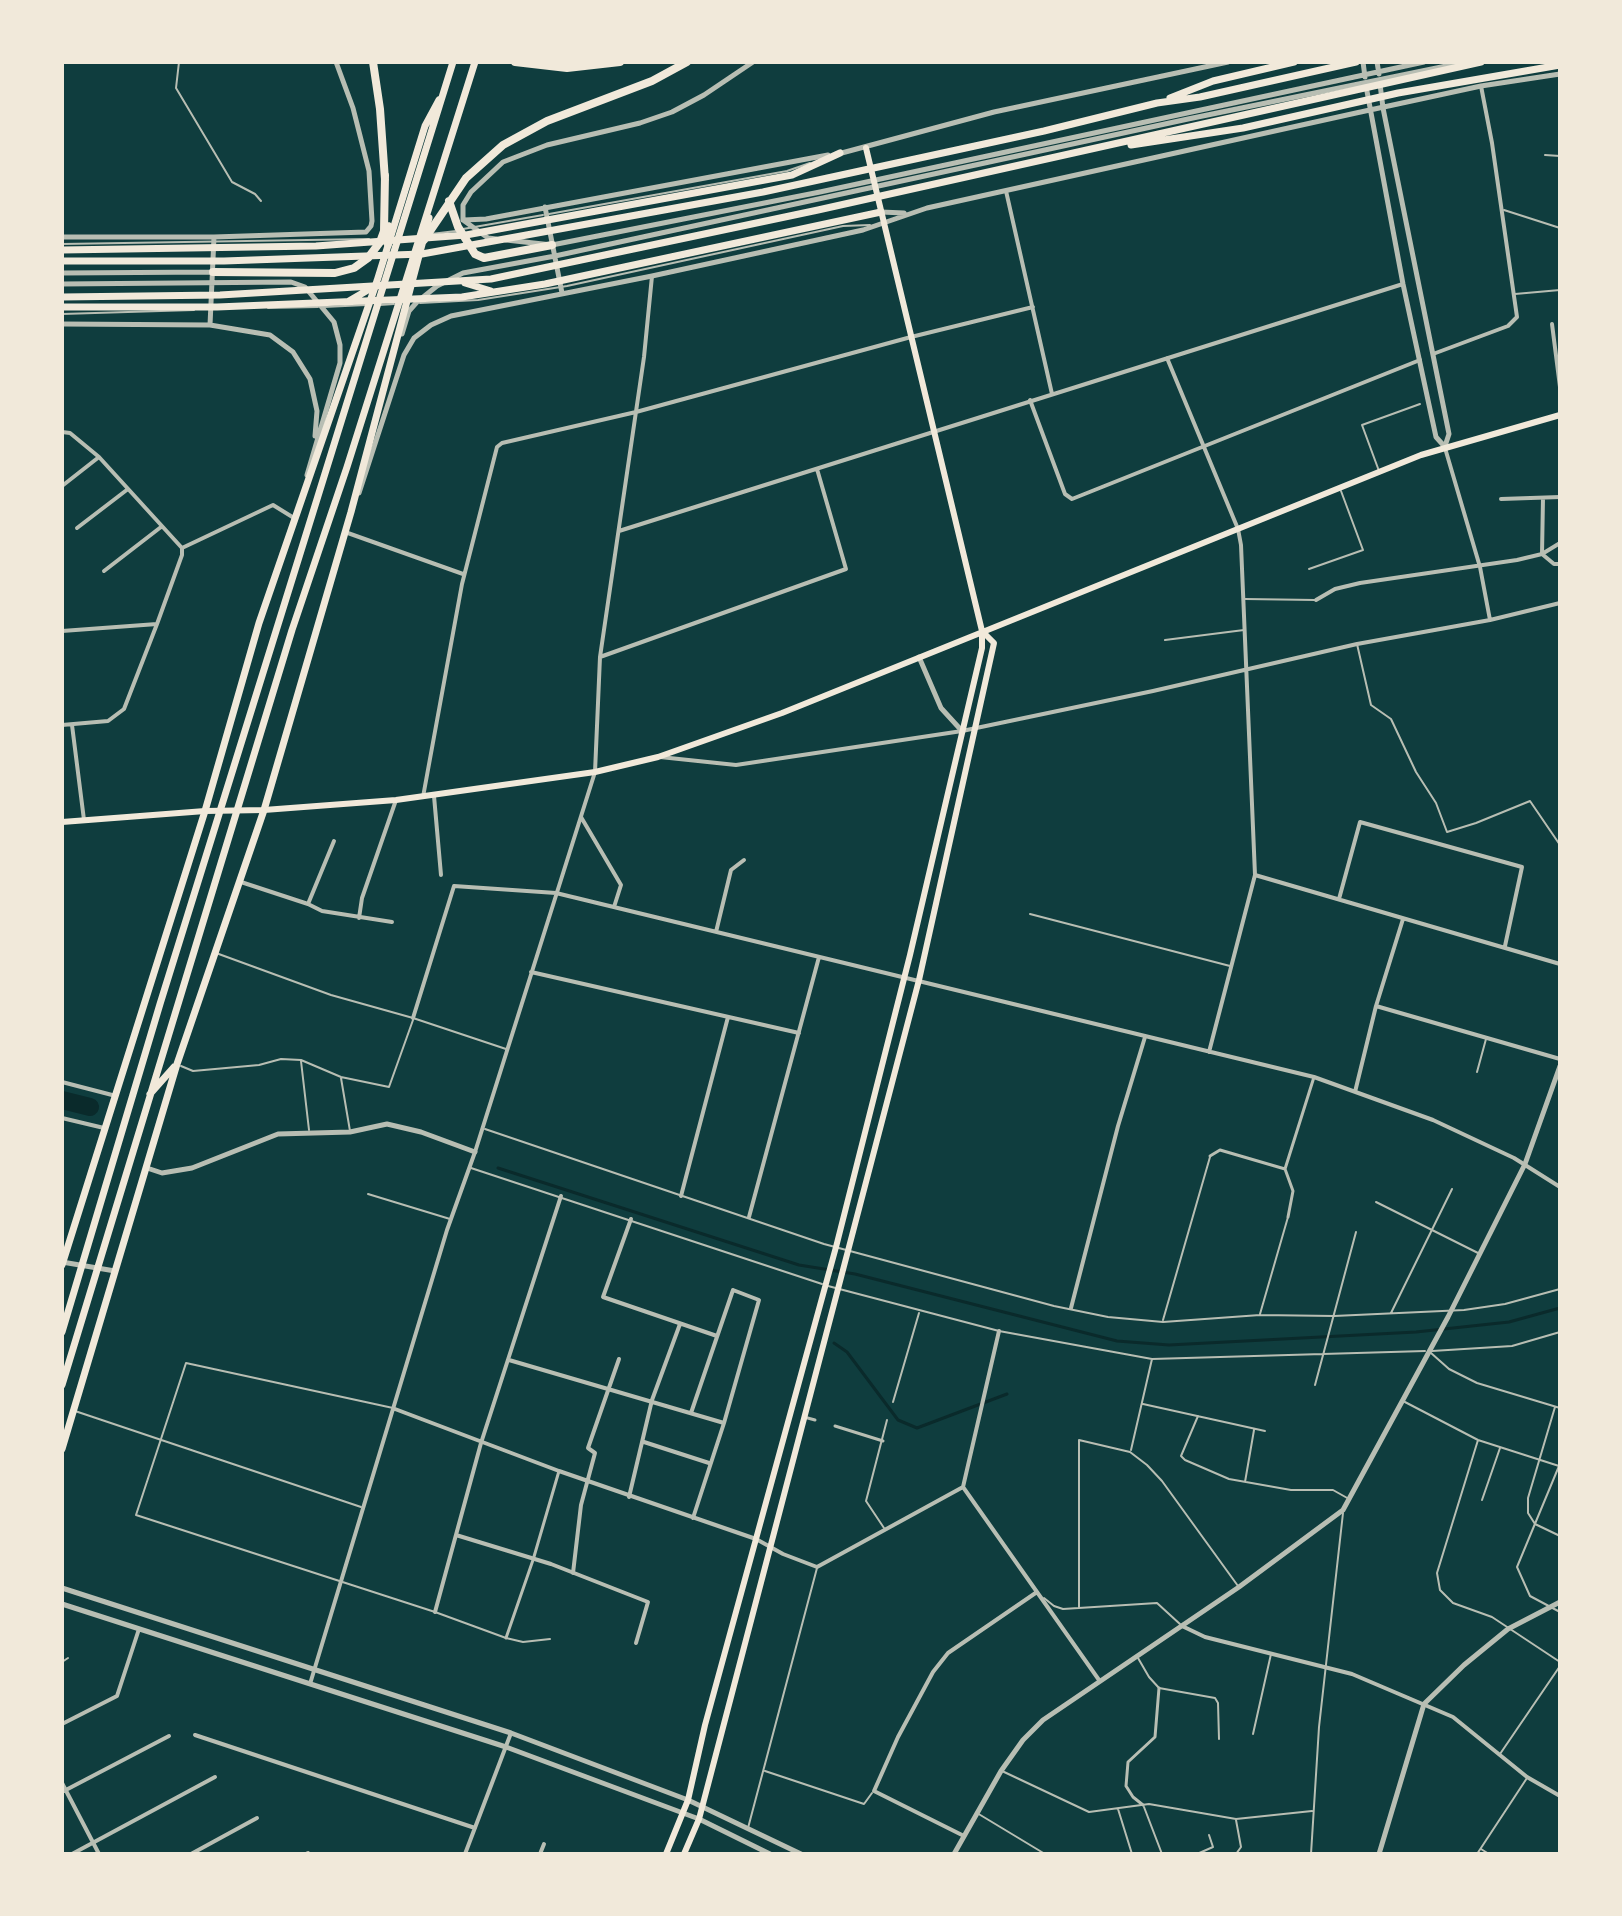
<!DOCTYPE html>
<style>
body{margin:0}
#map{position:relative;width:1622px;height:1916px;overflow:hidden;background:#0f3d3e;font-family:"Noto Sans",sans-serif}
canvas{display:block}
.frame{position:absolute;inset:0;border:64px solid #f1e9da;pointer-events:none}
</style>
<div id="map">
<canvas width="1622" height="1916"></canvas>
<div class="frame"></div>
</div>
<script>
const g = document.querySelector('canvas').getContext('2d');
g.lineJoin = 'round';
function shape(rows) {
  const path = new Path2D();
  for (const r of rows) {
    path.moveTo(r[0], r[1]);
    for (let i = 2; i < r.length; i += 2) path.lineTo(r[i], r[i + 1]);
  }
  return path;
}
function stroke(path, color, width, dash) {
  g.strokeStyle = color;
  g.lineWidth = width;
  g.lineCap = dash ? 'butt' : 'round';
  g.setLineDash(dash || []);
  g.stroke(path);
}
stroke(shape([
 [498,1168,799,1265,855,1274,1117,1341,1169,1345,1416,1332,1509,1322,1560,1308],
 [834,1343,847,1352,898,1420,917,1428,1007,1394]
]), '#0a2a2b', 3);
stroke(shape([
 [62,1100,90,1107]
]), '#0a2a2b', 18);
stroke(shape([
 [179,62,176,88,232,182,255,194,261,201],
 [1545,155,1560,156],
 [1504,210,1560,228],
 [549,214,787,171,810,163],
 [463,229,543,215],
 [431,234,456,231],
 [62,244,369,239],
 [1515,294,1560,290],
 [420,303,478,300,567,286,843,226,870,225],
 [380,305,394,304],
 [324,307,366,305],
 [268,308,318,307],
 [62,314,194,310],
 [1379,471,1362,425,1420,404],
 [1309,569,1363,550,1341,491],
 [1245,599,1315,600],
 [1165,640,1244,630],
 [1357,644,1371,705,1391,719,1416,772,1436,803,1447,832,1476,823,1530,801,1560,845],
 [1030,914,1230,966],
 [216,953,331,995,413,1018,506,1049],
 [301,1061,309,1130],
 [181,1066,193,1071,259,1065,281,1059,301,1060,341,1077,389,1087,413,1020],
 [1477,1072,1486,1039],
 [341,1078,350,1131],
 [485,1129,824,1244,1054,1306,1108,1317,1163,1322,1260,1315,1334,1316,1464,1310,1505,1304,1560,1289],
 [471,1168,822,1284],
 [368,1194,450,1219],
 [1376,1202,1478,1253],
 [828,1286,999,1331,1152,1359,1425,1351],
 [1391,1313,1452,1189],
 [1260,1314,1288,1217],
 [1163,1320,1210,1157],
 [1432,1351,1512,1346,1560,1332],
 [1431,1353,1449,1369,1477,1383,1560,1408],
 [1315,1385,1356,1232],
 [1403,1401,1478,1440,1559,1466],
 [893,1402,919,1313],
 [1143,1404,1265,1431],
 [1555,1407,1528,1498,1528,1513,1535,1524,1560,1536],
 [393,1408,186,1363,136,1515,435,1612,506,1638,523,1642,550,1639],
 [75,1411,361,1507],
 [1198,1416,1181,1456,1185,1460,1229,1479,1291,1490,1333,1490,1349,1499],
 [1478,1440,1437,1573,1440,1590,1453,1603,1492,1617,1560,1662],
 [1131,1450,1152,1359],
 [1559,1466,1517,1567,1530,1596,1560,1612],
 [1245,1482,1254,1430],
 [1482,1500,1500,1448],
 [884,1528,866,1501,887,1420],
 [1044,1598,1054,1606,1063,1609,1157,1603,1181,1625],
 [1079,1607,1079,1440,1130,1452,1147,1465,1162,1481,1238,1586],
 [1138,1658,1149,1677,1159,1688,1215,1698,1218,1703,1219,1739],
 [62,1662,68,1658],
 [1253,1734,1271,1654],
 [1500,1754,1560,1666],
 [765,1771,864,1804,872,1793],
 [1002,1771,1089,1812,1149,1804,1236,1819,1312,1811],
 [1144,1807,1162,1854],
 [1118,1809,1132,1854],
 [977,1813,1045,1854],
 [748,1828,817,1568],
 [1481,1849,1489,1854],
 [1197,1854,1213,1847,1209,1835],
 [1236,1854,1241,1847,1236,1820],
 [1311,1854,1319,1727,1343,1513],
 [1477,1854,1527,1778]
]), '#b8beb3', 2);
stroke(shape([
 [1210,1156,1220,1150,1285,1169,1314,1077],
 [1285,1169,1293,1191,1288,1217],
 [804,1417,815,1420],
 [835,1426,883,1441],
 [506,1638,533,1560,559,1471],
 [1143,1805,1133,1797,1126,1786,1128,1762,1155,1737,1159,1688]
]), '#b8beb3', 3);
stroke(shape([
 [1006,191,1052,394],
 [1552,324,1560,387],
 [1433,354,1508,326,1517,317,1492,143,1481,86],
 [1167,358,1238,529,1241,545,1255,875,1209,1052],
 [1030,400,1065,494,1072,499,1420,360],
 [62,432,70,433,99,457,182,548],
 [1445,448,1480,567,1490,620],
 [62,486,99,457],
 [1543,498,1542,554,1554,564,1560,564],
 [1501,499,1560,497],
 [77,528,128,489],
 [619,531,1403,284],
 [345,532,463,574],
 [182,548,273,505,294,518],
 [104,571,161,527],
 [1316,600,1335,589,1360,583,1517,560,1542,554,1560,543],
 [62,631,157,624],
 [600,657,846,569,817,469],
 [62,725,108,721,124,709,157,624,182,555,182,548],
 [72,725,84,820],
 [660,757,736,765,962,731,1153,691,1357,644,1490,620,1560,603],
 [434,796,441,875],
 [423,797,462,584,497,447,502,443,636,412,911,337,1033,307],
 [581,817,621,885,614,907],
 [1255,875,1560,964],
 [241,882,308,904,322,911,392,922],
 [1339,899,1360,822,1522,867,1505,946],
 [308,904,334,841],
 [359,918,362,898,396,800],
 [716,932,731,870,744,860],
 [531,972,799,1033],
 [1376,1006,1560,1059],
 [413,1018,454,886,556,893,1314,1077,1433,1120,1514,1158,1560,1187],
 [62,1082,116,1096],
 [1355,1092,1376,1006,1403,919],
 [62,1118,104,1128],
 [681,1196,728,1017],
 [749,1217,819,957],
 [631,1219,603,1297,717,1336],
 [1071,1308,1118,1126,1145,1037],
 [509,1360,724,1423],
 [395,1409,559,1471,756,1539,783,1554,817,1567,963,1487,1099,1680],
 [691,1413,733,1290,759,1300,724,1423,693,1518],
 [644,1442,709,1463],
 [963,1487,999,1331],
 [629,1497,652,1400,680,1324],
 [456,1535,551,1564,648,1602,636,1643],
 [573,1573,581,1505,595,1453,588,1448,619,1359],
 [435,1612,481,1443,561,1196],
 [1182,1626,1205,1637,1352,1674,1453,1717,1527,1777,1560,1796],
 [310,1684,447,1230,475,1152,595,772,600,657,644,357,652,276],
 [62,1724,117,1696,139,1629],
 [195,1735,475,1828],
 [62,1783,99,1854],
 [62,1792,169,1736],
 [964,1836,874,1791,898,1737,933,1672,948,1653,1037,1592],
 [72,1854,215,1777],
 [191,1854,257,1818],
 [306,1854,308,1853],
 [465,1854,511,1733],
 [540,1854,544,1844]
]), '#b8beb3', 4);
stroke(shape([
 [1363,62,1365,77],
 [1377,62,1379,74],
 [1380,84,1383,108,1449,434,1445,446],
 [1366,86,1403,284,1431,414,1436,437,1445,447],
 [838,154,994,112,1228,62],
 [545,207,562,293],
 [881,212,904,213],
 [463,220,488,238,496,239],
 [463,220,463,205,471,192,503,162,547,145,640,123,672,112,704,95,753,62],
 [464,220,486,219,828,155],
 [62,237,214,237,366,232,371,226,372,221,369,171,353,108,336,62],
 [506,240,552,245,820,192,1424,62],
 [62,273,213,272],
 [62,284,291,282,305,287,334,322,340,345,340,363,307,475],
 [62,324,210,325,270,335,293,352,310,379,317,411,315,436],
 [210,325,214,237],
 [402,334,409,311,417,302,437,286,463,273,555,256,1188,119,1456,64],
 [359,493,404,355,414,338,431,325,451,316,652,276,863,230,927,208,1356,113,1481,86,1560,74],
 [919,657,941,708,962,731],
 [147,1168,162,1173,192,1168,278,1134,350,1132,387,1124,421,1132,475,1152],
 [62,1262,115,1271],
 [62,1588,511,1733,688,1800,801,1854],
 [62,1604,506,1747,699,1819,770,1854],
 [954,1854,1001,1771,1023,1740,1043,1720,1239,1587,1343,1510,1448,1317,1525,1164,1560,1066],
 [1379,1854,1424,1704,1464,1665,1508,1629,1560,1602]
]), '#b8beb3', 5);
stroke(shape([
 [62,822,205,811,264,810,396,800,595,772,658,757,782,713,1421,455,1560,415],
 [666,1854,688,1800,705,1725,836,1247,910,955,982,648,982,631,866,148],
 [684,1854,699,1819,919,980,994,643,982,631]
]), '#f1e9da', 6);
stroke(shape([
 [150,1094,174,1067],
 [62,1265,205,811,259,623,377,281,425,126,439,100],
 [62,1332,160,1004,453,62],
 [62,1385,292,630,347,467,475,62],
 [62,1449,177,1064,264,810,351,512,429,218]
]), '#f1e9da', 7);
stroke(shape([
 [1170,98,1213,81,1294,62],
 [1131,145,1243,128,1398,93,1560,65],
 [62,250,316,246,466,235,792,175,840,153],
 [62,261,224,261,422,254,763,192,1044,131,1157,103,1200,97,1356,62],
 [465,283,491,291],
 [62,297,220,295,491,279,818,210,1481,62],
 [349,301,373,287],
 [62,307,217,307,462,297,545,284,881,212]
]), '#f1e9da', 7);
stroke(shape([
 [373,62,380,109,385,180],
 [515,62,567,68,620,62],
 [449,201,458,227,475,254,484,258,552,245],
 [388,226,388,244],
 [424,240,466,178,503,145,547,121,652,81,687,62],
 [213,272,335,273,354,268,368,258,380,242,384,231,385,175]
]), '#f1e9da', 8);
</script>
